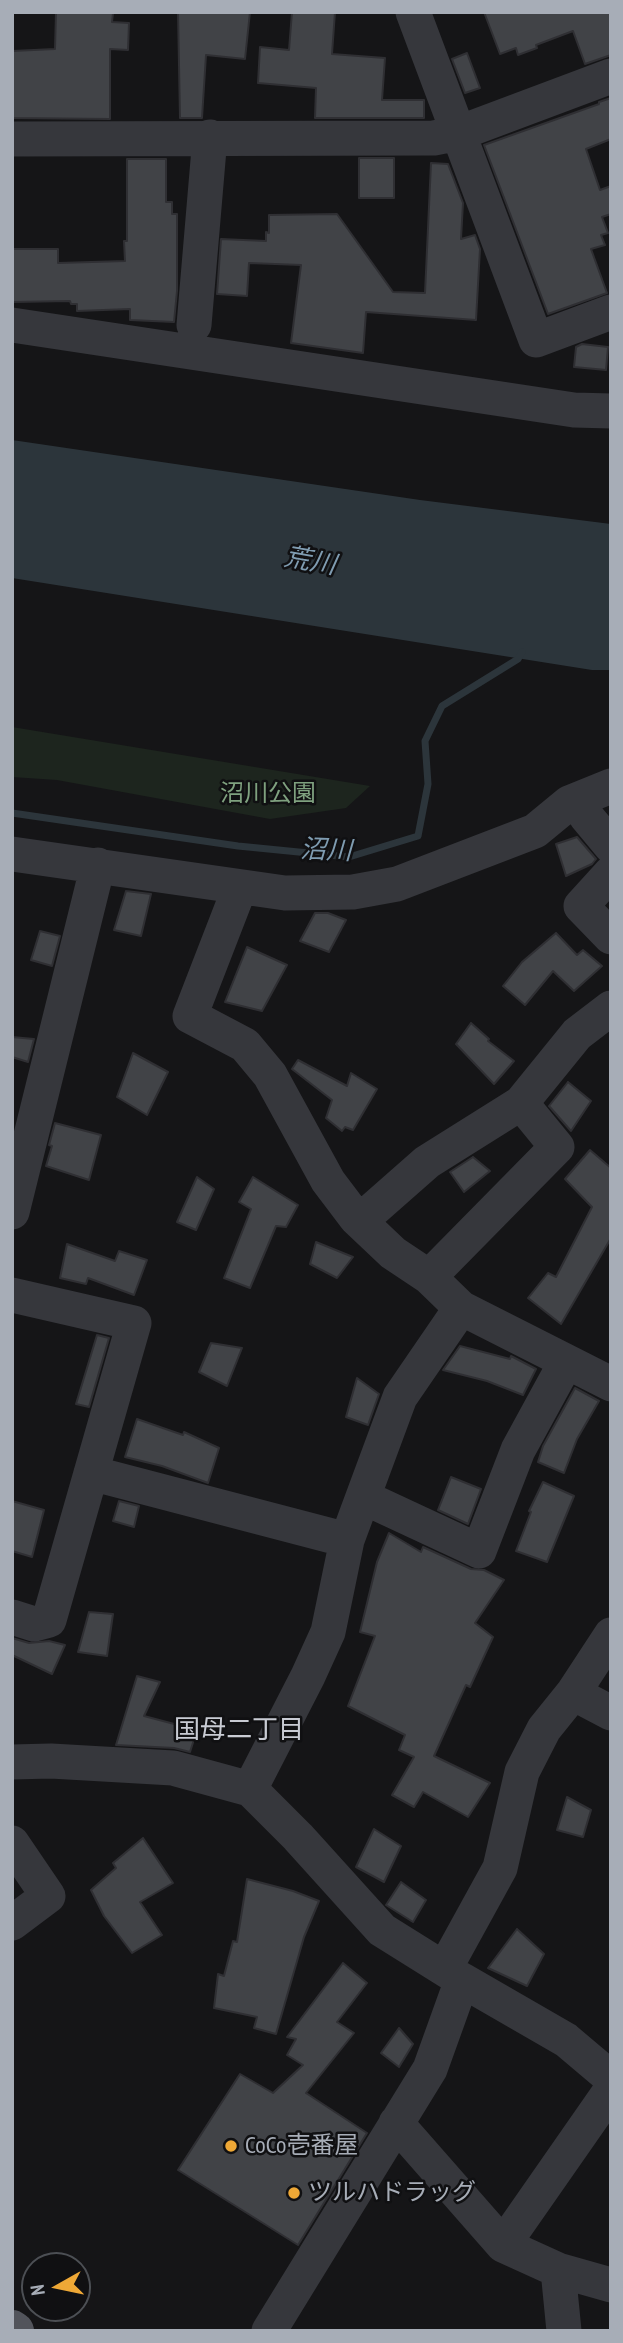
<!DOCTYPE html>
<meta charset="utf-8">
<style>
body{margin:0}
#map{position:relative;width:623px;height:2343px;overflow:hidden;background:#151517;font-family:"PT Sans Narrow",sans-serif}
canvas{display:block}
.frame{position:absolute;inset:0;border:14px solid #a7adb7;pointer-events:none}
.north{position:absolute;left:21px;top:2252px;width:70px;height:70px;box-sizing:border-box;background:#101012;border:2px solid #4c4f54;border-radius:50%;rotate:261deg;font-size:19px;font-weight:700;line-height:28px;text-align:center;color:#a7adb7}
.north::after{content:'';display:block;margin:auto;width:24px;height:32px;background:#eea836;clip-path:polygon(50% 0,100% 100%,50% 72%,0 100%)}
</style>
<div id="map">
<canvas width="623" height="2343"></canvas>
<div class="frame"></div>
<div class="north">N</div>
</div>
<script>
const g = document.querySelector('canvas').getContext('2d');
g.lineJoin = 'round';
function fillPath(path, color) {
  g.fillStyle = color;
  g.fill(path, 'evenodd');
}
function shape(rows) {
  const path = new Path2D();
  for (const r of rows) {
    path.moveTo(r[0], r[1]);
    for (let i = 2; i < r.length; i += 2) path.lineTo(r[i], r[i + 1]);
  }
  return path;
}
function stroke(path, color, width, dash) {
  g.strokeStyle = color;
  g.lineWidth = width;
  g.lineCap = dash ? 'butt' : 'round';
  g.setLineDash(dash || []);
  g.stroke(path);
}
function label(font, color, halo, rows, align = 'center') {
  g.font = font + ' "PT Sans Narrow","Noto Sans JP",sans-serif';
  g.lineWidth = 5;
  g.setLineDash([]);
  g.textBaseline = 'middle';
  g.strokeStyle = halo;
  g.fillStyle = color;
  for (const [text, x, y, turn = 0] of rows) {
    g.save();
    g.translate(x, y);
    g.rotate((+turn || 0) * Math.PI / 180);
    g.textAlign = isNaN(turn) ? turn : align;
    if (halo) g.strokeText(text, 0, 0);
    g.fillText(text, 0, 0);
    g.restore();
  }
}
fillPath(shape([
 [12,727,370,786,346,808,270,819,57,780,12,777]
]), '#1d251e');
fillPath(shape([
 [12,440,420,500,611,524,611,670,592,670,12,578]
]), '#2c353b');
stroke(shape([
 [12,813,238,846,349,857,418,836,428,784,425,741,442,706,518,659,522,652]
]), '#2c353b', 7);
const building = shape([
 [56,12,113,13,112,22,129,23,128,50,110,49,110,119,12,118,12,51,55,49,56,12],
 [178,12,250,12,245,59,206,55,202,118,180,118,178,12],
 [292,12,335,12,332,54,385,58,382,100,424,100,424,118,315,118,316,88,258,83,260,47,289,50,292,12],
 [484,12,611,12,611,55,585,64,573,31,536,45,537,48,518,55,516,48,500,54,484,12],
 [467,53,480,88,465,93,452,59,467,53],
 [611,98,611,139,586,149,600,190,611,186,611,214,602,217,608,233,601,235,605,245,591,249,607,293,548,314,484,145,599,104,599,102,611,98],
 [359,158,394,158,394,198,359,198,359,158],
 [127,159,166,159,166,202,172,202,172,214,177,214,177,291,174,322,130,320,130,309,77,311,77,304,71,304,70,301,12,302,12,249,58,249,58,263,125,261,124,241,127,241,127,159],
 [431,163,448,164,463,203,461,239,475,235,480,249,476,320,366,312,363,353,291,343,301,265,249,263,247,296,217,294,221,239,266,241,266,232,269,233,269,215,337,214,393,292,425,293,431,163],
 [582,344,608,347,606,370,574,367,576,347,582,344],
 [577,837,596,859,592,864,566,876,556,844,577,837],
 [126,891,151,894,141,936,114,930,126,891],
 [315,913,328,913,346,920,329,952,300,941,315,913],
 [40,931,60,936,52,966,31,960,40,931],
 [556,933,577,955,583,950,602,966,574,991,553,971,525,1005,503,986,522,962,556,933],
 [247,947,287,965,262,1011,225,1002,247,947],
 [471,1023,489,1039,488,1041,514,1061,494,1084,456,1044,471,1023],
 [12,1037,34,1039,28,1062,12,1057,12,1037],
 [133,1053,168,1072,147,1115,117,1097,133,1053],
 [298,1060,347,1086,351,1073,377,1089,353,1130,345,1127,342,1131,326,1118,332,1100,292,1069,298,1060],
 [568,1082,591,1101,571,1131,549,1106,568,1082],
 [55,1123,101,1135,89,1180,46,1166,52,1146,49,1145,55,1123],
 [590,1150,611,1168,611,1238,561,1324,528,1298,548,1273,556,1277,592,1207,565,1179,590,1150],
 [473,1157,490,1171,464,1192,450,1172,473,1157],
 [197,1177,214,1189,196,1230,177,1222,197,1177],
 [253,1177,298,1205,286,1227,276,1226,250,1288,224,1278,251,1209,239,1202,253,1177],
 [316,1242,353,1257,337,1278,310,1264,316,1242],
 [67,1244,115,1261,119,1251,147,1260,134,1295,88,1278,86,1284,60,1278,67,1244],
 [97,1335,109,1338,89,1407,76,1404,97,1335],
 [211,1343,242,1348,227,1386,199,1372,211,1343],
 [460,1346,510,1359,511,1356,536,1369,523,1395,487,1381,443,1370,460,1346],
 [357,1378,379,1394,368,1425,346,1417,357,1378],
 [575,1388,599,1401,577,1439,564,1473,538,1462,543,1446,575,1388],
 [137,1419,183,1435,184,1432,219,1448,208,1483,162,1466,125,1457,137,1419],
 [451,1477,481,1489,468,1524,438,1510,451,1477],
 [543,1482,574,1496,547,1562,516,1551,531,1512,529,1511,543,1482],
 [12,1501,44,1510,32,1557,12,1551,12,1501],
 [119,1501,139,1506,134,1527,113,1521,119,1501],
 [389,1533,421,1552,423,1547,471,1569,484,1570,504,1580,475,1623,493,1637,470,1687,466,1685,434,1756,490,1783,468,1817,423,1792,414,1807,392,1795,414,1757,399,1750,405,1735,348,1706,375,1636,360,1632,377,1562,389,1533],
 [89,1612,113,1614,107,1656,78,1652,89,1612],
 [12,1638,29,1643,49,1641,65,1645,52,1674,12,1655,12,1638],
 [137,1676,160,1682,144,1716,197,1730,190,1752,174,1748,116,1745,137,1676],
 [567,1797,591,1810,583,1837,557,1830,567,1797],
 [374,1829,401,1846,384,1882,356,1867,374,1829],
 [143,1838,173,1883,140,1902,162,1935,132,1953,104,1916,91,1890,116,1868,113,1863,143,1838],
 [247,1879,293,1891,319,1901,304,1937,276,2034,254,2028,257,2017,214,2008,218,1974,224,1976,233,1941,237,1942,247,1879],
 [401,1882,426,1900,413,1922,386,1905,401,1882],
 [517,1929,544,1954,527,1986,488,1968,517,1929],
 [343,1963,367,1983,337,2022,354,2033,306,2093,367,2133,298,2245,178,2170,240,2074,273,2093,303,2065,287,2055,296,2039,287,2037,343,1963],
 [399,2028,413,2044,399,2067,381,2053,399,2028]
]);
fillPath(building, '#414347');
stroke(building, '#2f2f33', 2);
stroke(shape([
 [413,12,536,340,611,312],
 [12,139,434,138,459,133,611,76],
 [12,325,574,410,611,411],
 [194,325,210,137],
 [586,816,611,846],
 [12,854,285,893,353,892,397,884,535,831,569,803,611,786],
 [611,873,581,906,611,937],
 [240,887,190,1016,245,1045,270,1075,328,1181,356,1218,393,1253,429,1277],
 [521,1103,557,1147,429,1277,461,1308,611,1384],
 [12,1212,98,865],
 [360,1221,427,1162,521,1103,577,1034,611,1008],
 [12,1295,134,1323,49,1620,34,1624,12,1617],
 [91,1473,347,1540],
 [363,1497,479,1551,518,1450,566,1362],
 [573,1693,611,1635],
 [12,1762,51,1761,173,1768,250,1789,298,1837,382,1930,462,1980,566,2040,611,2078],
 [250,1789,308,1676,328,1632,347,1540,400,1397,461,1308],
 [12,1843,48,1896,12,1923],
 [445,1968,500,1868,522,1772,544,1729,573,1693,611,1713],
 [396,2123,503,2245,558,2270,564,2331],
 [503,2245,611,2090],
 [558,2270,611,2285],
 [269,2331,430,2069,462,1980]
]), '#36373c', 35);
stroke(shape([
 [12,2329,15,2331]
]), '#52545b', 38);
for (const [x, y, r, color] of [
 [231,2146,7,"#eea836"],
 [294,2193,7,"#eea836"]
]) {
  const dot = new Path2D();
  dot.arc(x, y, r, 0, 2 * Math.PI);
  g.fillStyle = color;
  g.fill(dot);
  stroke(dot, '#101012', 2.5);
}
label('24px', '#7fa17f', '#101012', [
 ["沼川公園",268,794]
]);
label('24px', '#a7adb7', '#101012', [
 ["CoCo壱番屋",245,2146],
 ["ツルハドラッグ",308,2193]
], 'left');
label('italic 26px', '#7f9cb1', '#101012', [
 ["荒川",310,562,10],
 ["沼川",326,851,2]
]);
label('26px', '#c8cbd3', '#101012', [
 ["国母二丁目",239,1731]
]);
</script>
